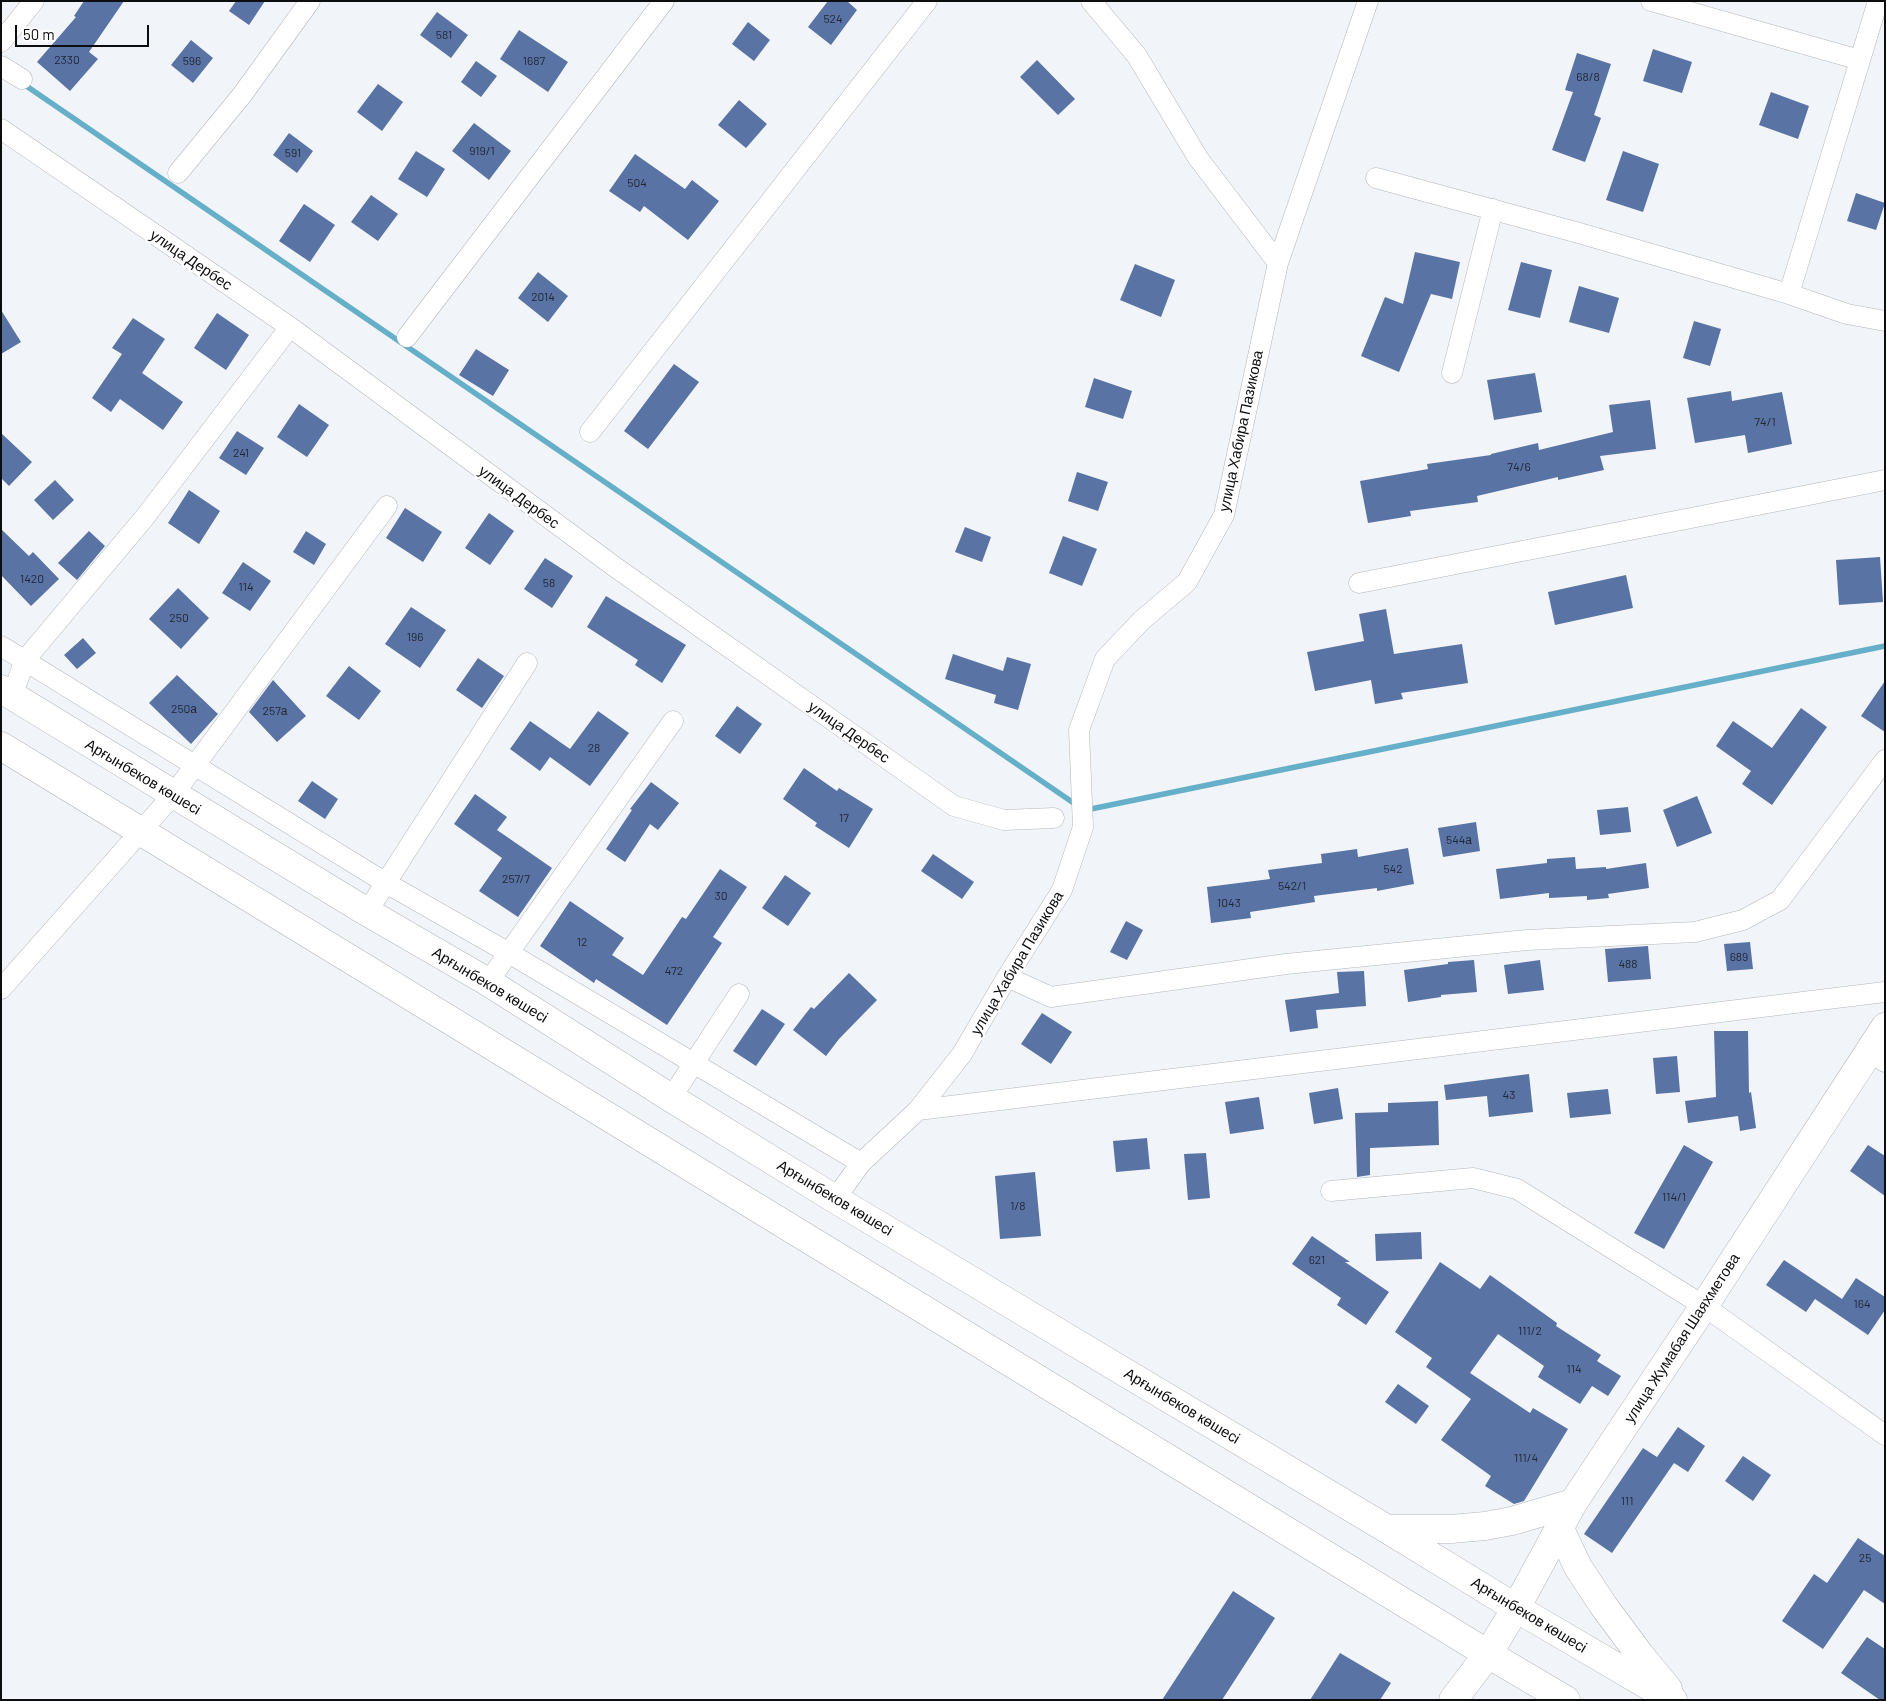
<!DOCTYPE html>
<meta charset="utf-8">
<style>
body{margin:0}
#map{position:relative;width:1886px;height:1701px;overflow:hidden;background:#f1f4f9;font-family:Barlow,sans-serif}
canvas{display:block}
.frame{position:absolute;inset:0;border:2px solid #0c0d0f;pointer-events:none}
.scale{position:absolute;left:15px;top:25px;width:134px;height:22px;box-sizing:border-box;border:2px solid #0c0d0f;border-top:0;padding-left:6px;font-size:15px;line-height:18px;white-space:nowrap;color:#0c0d0f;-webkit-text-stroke:4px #fff;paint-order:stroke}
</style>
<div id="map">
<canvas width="1886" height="1701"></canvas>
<div class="frame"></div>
<div class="scale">50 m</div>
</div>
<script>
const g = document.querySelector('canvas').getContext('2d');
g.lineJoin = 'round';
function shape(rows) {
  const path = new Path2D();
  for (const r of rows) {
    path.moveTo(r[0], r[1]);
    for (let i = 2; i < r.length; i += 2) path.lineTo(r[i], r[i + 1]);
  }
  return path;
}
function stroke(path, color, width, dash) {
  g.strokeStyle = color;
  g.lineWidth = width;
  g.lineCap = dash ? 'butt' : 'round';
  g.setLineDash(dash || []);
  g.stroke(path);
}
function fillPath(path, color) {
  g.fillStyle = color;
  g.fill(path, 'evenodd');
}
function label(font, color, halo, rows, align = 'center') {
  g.font = font + ' Barlow,sans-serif';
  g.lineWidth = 4.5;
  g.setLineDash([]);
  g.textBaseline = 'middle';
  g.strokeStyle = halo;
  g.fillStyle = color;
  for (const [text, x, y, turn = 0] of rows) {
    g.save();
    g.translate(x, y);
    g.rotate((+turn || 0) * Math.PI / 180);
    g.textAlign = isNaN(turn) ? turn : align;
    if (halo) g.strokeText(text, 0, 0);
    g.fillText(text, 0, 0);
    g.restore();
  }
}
stroke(shape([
 [22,83,1078,806],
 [1086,810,1885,646]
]), '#66afc9', 5.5);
fillPath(shape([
 [84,1,124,1,89,52,98,59,70,91,37,62,76,17,74,16],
 [236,1,265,1,249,25,229,11],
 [828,1,847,1,857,10,831,45,808,27],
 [437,12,468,35,451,58,420,35],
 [748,22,770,40,754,61,732,44],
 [519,30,568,62,548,92,500,59],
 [191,40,213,58,193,83,171,65],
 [1653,49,1692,62,1682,93,1643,81],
 [1577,53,1611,64,1594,115,1601,118,1585,162,1552,150,1573,92,1565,90],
 [1037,60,1075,99,1058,115,1020,77],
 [476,61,497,76,481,97,461,82],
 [378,84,403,102,382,131,357,112],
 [1771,92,1809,106,1798,139,1759,125],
 [739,100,767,124,746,148,718,125],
 [474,123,511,151,489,180,452,151],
 [289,133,313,151,297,173,273,155],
 [416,151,445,169,427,197,398,179],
 [1623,151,1659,164,1643,212,1606,200],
 [635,154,685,189,692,180,719,201,688,240,644,206,640,212,609,191],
 [1856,193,1885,203,1876,230,1847,221],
 [371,195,398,214,378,241,351,222],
 [304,204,335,225,310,262,279,241],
 [1415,252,1460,262,1452,299,1431,294,1399,372,1361,356,1385,297,1403,304],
 [1521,262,1552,270,1540,318,1508,310],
 [1135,264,1175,280,1161,317,1120,300],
 [538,272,568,296,548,322,518,298],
 [1579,286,1619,298,1609,333,1569,322],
 [1,310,21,342,1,354],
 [217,313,249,335,226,370,194,348],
 [133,318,165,339,142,373,183,402,163,430,120,399,111,412,92,398,122,354,112,348],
 [1694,321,1721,329,1710,366,1683,358],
 [476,349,509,370,493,396,459,375],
 [674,364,699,382,648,449,624,431],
 [1535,373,1542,412,1494,420,1487,380],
 [1094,378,1132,391,1123,419,1085,407],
 [1731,391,1732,401,1782,392,1792,444,1748,453,1745,435,1695,443,1687,398],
 [1650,400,1656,449,1600,456,1604,470,1558,480,1558,477,1477,496,1478,502,1410,511,1411,516,1368,523,1360,481,1428,469,1427,464,1491,455,1491,454,1538,443,1539,450,1613,432,1609,405],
 [299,404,329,425,307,457,277,437],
 [237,431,264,448,246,475,219,458],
 [1,433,32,462,9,486,1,478],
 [1077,472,1108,482,1098,511,1068,501],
 [55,480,74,500,53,520,34,500],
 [189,490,220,511,199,544,168,523],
 [405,508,442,532,423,562,386,538],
 [489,513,514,531,490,565,465,548],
 [965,527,991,537,982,562,955,552],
 [1,529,29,556,33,552,59,579,31,606,1,575],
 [89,531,105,546,77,580,58,563],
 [306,531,326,544,314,565,293,552],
 [1063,536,1097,549,1082,586,1049,573],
 [1880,557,1883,602,1839,605,1836,560],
 [545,558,573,576,552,608,524,589],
 [243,562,271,581,250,611,222,593],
 [1626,575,1633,608,1555,625,1548,592],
 [178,588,209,618,181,649,149,619],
 [606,596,686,645,662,683,635,665,638,660,587,627],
 [411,607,446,630,420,668,385,644],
 [1386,609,1394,654,1462,644,1468,683,1401,693,1403,699,1375,704,1371,680,1315,691,1307,652,1364,641,1359,614],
 [83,638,96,653,77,669,64,655],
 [953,654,1003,671,1007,657,1031,664,1018,710,994,703,996,695,945,679],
 [478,658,504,676,482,708,456,690],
 [349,666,381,691,359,720,326,696],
 [177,675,218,714,191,744,149,703],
 [273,680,306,716,277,742,249,712],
 [1885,681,1885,732,1861,716],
 [737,706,762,724,740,754,715,736],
 [1801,708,1827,727,1772,805,1742,784,1751,771,1716,746,1733,721,1772,748],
 [598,711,629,733,590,786,550,757,540,771,510,749,530,721,570,749],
 [804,768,837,791,839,788,873,809,849,848,815,826,817,823,783,799],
 [312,781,338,799,325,819,298,801],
 [651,782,679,803,658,830,650,824,625,862,606,849,632,810,630,809],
 [475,794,507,817,497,830,552,868,518,917,479,891,502,858,454,824],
 [1697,796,1712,833,1677,847,1663,810],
 [1628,807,1631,832,1600,835,1597,810],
 [1476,822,1480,851,1443,857,1438,828],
 [1408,848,1414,884,1377,891,1377,888,1314,896,1315,902,1250,912,1251,918,1211,923,1207,887,1270,879,1268,870,1322,863,1321,854,1357,849,1358,857],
 [933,854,974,882,962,899,921,871],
 [1575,857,1576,869,1606,867,1606,869,1646,863,1649,888,1608,894,1609,898,1587,900,1587,896,1549,898,1549,893,1500,899,1496,869,1547,863,1547,859],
 [720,869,747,887,713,937,722,943,667,1025,596,979,594,983,540,946,570,901,624,938,612,955,643,975,682,917,686,919],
 [785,875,811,893,788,926,762,908],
 [1126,921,1143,930,1127,960,1110,952],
 [1750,942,1753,969,1727,971,1724,944],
 [1648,946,1651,979,1608,982,1605,949],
 [1474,960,1477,992,1441,995,1441,997,1408,1002,1404,970,1448,964,1448,962],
 [1540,960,1544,990,1508,994,1504,965],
 [1364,971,1366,1006,1316,1010,1318,1028,1290,1032,1285,1000,1339,993,1337,972],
 [849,973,877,1000,839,1039,826,1056,793,1030,811,1007,814,1009],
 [762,1009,785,1024,756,1066,733,1051],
 [1042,1013,1072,1032,1051,1064,1021,1044],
 [1714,1031,1748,1031,1749,1093,1751,1092,1756,1128,1740,1131,1738,1116,1688,1123,1685,1101,1716,1097],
 [1677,1056,1680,1092,1656,1094,1653,1058],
 [1529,1074,1533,1112,1489,1117,1487,1096,1446,1100,1444,1085],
 [1338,1088,1343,1119,1314,1124,1309,1093],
 [1608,1089,1611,1114,1570,1118,1567,1093],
 [1259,1097,1264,1129,1230,1134,1225,1102],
 [1438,1101,1439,1145,1370,1148,1370,1175,1357,1177,1355,1113,1388,1112,1388,1103],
 [1147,1138,1150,1169,1116,1172,1113,1141],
 [1684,1145,1713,1162,1664,1249,1634,1233],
 [1868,1145,1885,1156,1885,1196,1850,1171],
 [1206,1153,1210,1198,1188,1200,1184,1154],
 [1035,1172,1041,1236,1000,1239,995,1176],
 [1421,1232,1422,1259,1376,1261,1375,1234],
 [1312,1236,1350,1262,1345,1262,1389,1292,1366,1325,1337,1305,1341,1298,1292,1264],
 [1784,1260,1842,1299,1856,1278,1885,1297,1885,1310,1868,1335,1815,1299,1806,1312,1766,1285],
 [1440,1262,1480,1289,1490,1275,1557,1323,1556,1326,1601,1355,1597,1361,1621,1376,1608,1396,1592,1386,1580,1404,1538,1377,1544,1366,1498,1334,1470,1373,1530,1413,1533,1408,1568,1429,1524,1501,1514,1504,1485,1486,1491,1476,1441,1440,1471,1399,1426,1367,1432,1358,1395,1332],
 [1398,1384,1429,1406,1416,1424,1385,1402],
 [1678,1427,1705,1446,1688,1472,1674,1463,1612,1553,1584,1534,1643,1448,1657,1457],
 [1743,1456,1771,1475,1753,1501,1725,1481],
 [1858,1538,1885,1556,1885,1604,1864,1590,1823,1649,1782,1621,1814,1574,1827,1583],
 [1233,1591,1275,1618,1222,1700,1162,1700],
 [1867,1637,1885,1649,1885,1700,1880,1700,1841,1673],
 [1340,1653,1391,1683,1380,1700,1310,1700]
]), '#5973a4');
const street = shape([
 [1091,1,1137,56,1198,158,1278,263],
 [1651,1,1860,60],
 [1,42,34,1],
 [1,66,22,79],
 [1,129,290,327,615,567,954,806,1004,820,1054,818],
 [178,173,242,95,310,1],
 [1376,178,1579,233,1789,294,1847,314,1885,321],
 [1789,294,1878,1],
 [407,337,664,1],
 [1452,373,1493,209],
 [590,432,927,1],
 [1359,583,1885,480],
 [1,646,386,883,509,953,861,1163],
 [12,696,25,660,145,517,290,327],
 [367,912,527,663],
 [1007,977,1051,997,1286,964,1527,940,1695,932,1743,920,1780,900,1885,760],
 [488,982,673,721],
 [1,989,173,795,387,506],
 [1869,1051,1885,1062],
 [671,1098,739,994],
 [918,1110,1885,992],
 [1331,1191,1473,1178,1517,1189,1704,1306,1885,1435],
 [835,1199,861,1163,918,1110,962,1054,1007,977,1062,890,1083,827,1079,730,1105,659,1142,620,1187,582,1224,515,1278,263,1368,1]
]);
const secondary = shape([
 [1453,1700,1488,1654,1516,1608,1573,1503,1704,1306,1885,1027]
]);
const primary = shape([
 [1,689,367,912,488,982,671,1098,835,1199,1387,1529,1516,1608,1673,1700],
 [1,746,1488,1654,1566,1700],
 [1388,1529,1451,1529,1485,1526,1512,1521,1573,1503],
 [1560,1529,1578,1567,1603,1605,1640,1655,1668,1689]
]);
stroke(street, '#b3b6bb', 21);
stroke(secondary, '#b3b6bb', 29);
stroke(primary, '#b3b6bb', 29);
stroke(street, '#fff', 20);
stroke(secondary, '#fff', 28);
stroke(primary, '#fff', 28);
label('12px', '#1f2634', null, [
 ["524",833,19],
 ["581",444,35],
 ["2330",67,60],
 ["596",192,61],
 ["1687",534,61],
 ["68/8",1588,77],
 ["919/1",482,151],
 ["591",293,153],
 ["504",637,183],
 ["2014",543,297],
 ["74/1",1765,422],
 ["241",241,453],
 ["74/6",1519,467],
 ["1420",32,579],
 ["58",549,583],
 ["114",246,587],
 ["250",179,618],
 ["196",415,637],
 ["250а",184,709],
 ["257а",275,711],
 ["28",594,748],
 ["17",844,818],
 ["544а",1459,840],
 ["542",1393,869],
 ["257/7",516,879],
 ["542/1",1292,886],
 ["30",721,896],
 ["1043",1229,903],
 ["12",582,942],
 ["689",1739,957],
 ["488",1628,964],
 ["472",674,971],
 ["43",1509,1095],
 ["114/1",1674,1197],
 ["1/8",1018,1206],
 ["621",1317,1260],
 ["164",1862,1304],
 ["111/2",1530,1331],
 ["114",1574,1369],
 ["111/4",1526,1458],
 ["111",1627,1501],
 ["25",1865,1558]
]);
label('15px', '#0c0d0f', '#fff', [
 ["улица Дербес",191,260,34],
 ["улица Хабира Пазикова",1241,431,-78],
 ["улица Дербес",519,497,36],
 ["улица Дербес",849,732,35],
 ["Арғынбеков көшесі",143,777,31],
 ["улица Хабира Пазикова",1017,963,-59],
 ["Арғынбеков көшесі",490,985,31],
 ["Арғынбеков көшесі",835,1198,31],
 ["улица Жумабая Шаяхметова",1682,1338,-57],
 ["Арғынбеков көшесі",1182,1406,31],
 ["Арғынбеков көшесі",1529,1615,31]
]);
</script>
